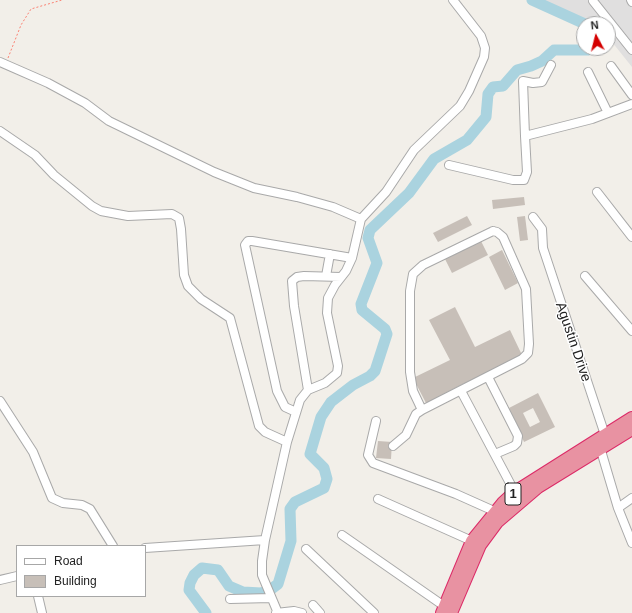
<!DOCTYPE html>
<style>
body{margin:0}
#map{position:relative;width:632px;height:613px;overflow:hidden;background:#f2efe9;font-family:Helvetica,sans-serif}
canvas{display:block}
.legend{position:absolute;left:16px;top:545px;width:130px;height:52px;box-sizing:border-box;background:#fff;border:1px solid #a7a7a7;margin:0;padding:5px 7px;list-style:none;font-size:12px;color:#222}
.legend li{display:flex;align-items:center;gap:8px;height:20px}
.legend b{width:20px;border:1px solid #a7a7a7}
.north{position:absolute;left:576px;top:16px;width:40px;height:40px;box-sizing:border-box;background:#fff;border:1px solid #a7a7a7;border-radius:50%;rotate:353deg;font-size:11px;font-weight:700;line-height:16px;text-align:center;color:#222}
.north::after{content:'';display:block;margin:auto;width:14px;height:18px;background:#d40000;clip-path:polygon(50% 0,100% 100%,50% 72%,0 100%)}
</style>
<div id="map">
<canvas width="632" height="613"></canvas>
<ul class="legend">
<li><b style="height:5px;background:#fff"></b>Road</li>
<li><b style="height:11px;background:#c7bfb8"></b>Building</li>
</ul>
<div class="north">N</div>
</div>
<script>
const g = document.querySelector('canvas').getContext('2d');
g.lineJoin = 'round';
function fillPath(path, color) {
  g.fillStyle = color;
  g.fill(path, 'evenodd');
}
function shape(rows) {
  const path = new Path2D();
  for (const r of rows) {
    path.moveTo(r[0], r[1]);
    for (let i = 2; i < r.length; i += 2) path.lineTo(r[i], r[i + 1]);
  }
  return path;
}
function stroke(path, color, width, dash) {
  g.strokeStyle = color;
  g.lineWidth = width;
  g.lineCap = dash ? 'butt' : 'round';
  g.setLineDash(dash || []);
  g.stroke(path);
}
function label(font, color, halo, rows, align = 'center') {
  g.font = font + ' Helvetica,sans-serif';
  g.lineWidth = 3;
  g.setLineDash([]);
  g.textBaseline = 'middle';
  g.strokeStyle = halo;
  g.fillStyle = color;
  for (const [text, x, y, turn = 0] of rows) {
    g.save();
    g.translate(x, y);
    g.rotate((+turn || 0) * Math.PI / 180);
    g.textAlign = isNaN(turn) ? turn : align;
    if (halo) g.strokeText(text, 0, 0);
    g.fillText(text, 0, 0);
    g.restore();
  }
}
fillPath(shape([
 [541,0,632,0,632,67,608,37,608,24,595,24]
]), '#e0dfdf');
stroke(shape([
 [532,0,585,24],
 [206,613,189,590,190,583,194,575,202,568,218,570,229,586,243,592,261,593,270,590,278,584,291,541,290,509,295,502,324,488,327,479,324,468,310,454,321,417,331,402,340,395,353,385,370,376,375,371,387,334,385,329,362,310,361,304,377,263,368,238,370,230,409,193,434,159,467,140,486,117,488,94,493,87,503,86,517,70,531,66,542,61,554,50,588,50,594,48]
]), '#aad3df', 11);
fillPath(shape([
 [524,197,525,205,493,209,492,200],
 [467,216,472,225,438,242,433,233],
 [525,216,528,240,520,241,517,217],
 [481,241,488,255,452,273,445,259],
 [502,250,518,283,505,290,489,257],
 [455,307,475,347,510,330,522,355,466,385,465,383,426,403,413,378,450,360,429,320],
 [538,393,555,427,524,442,509,408],
 [533,408,540,422,530,427,523,413],
 [378,441,392,442,391,459,376,458]
]), '#c7bfb8');
const minor = shape([
 [631,0,632,2],
 [593,1,632,50],
 [0,62,48,83,85,103,109,121,214,172,254,188,297,197,333,207,361,219,352,258,346,271,335,285,328,298,327,313,338,366,337,373,325,383,308,390,300,400,287,442,265,540,262,561,262,575,278,613],
 [611,66,632,95],
 [588,72,608,113],
 [0,131,35,155,54,175,92,206,101,211,128,216,172,214,179,218,181,229,184,275,188,286,201,299,230,318,259,426,265,432,287,442],
 [525,136,523,81,533,83,542,82,551,65],
 [449,165,513,180,524,180,527,172,525,136,592,119,632,104],
 [597,192,632,237],
 [533,217,542,229,543,248,605,435],
 [361,219,386,192,414,150,460,106,469,91,484,57,485,48,481,36,453,0],
 [493,231,497,232,503,237,526,289,529,344,528,353,522,359,422,410,413,391,410,372,410,291,413,274,423,265,493,231],
 [326,276,330,254],
 [585,276,632,331],
 [488,377,518,436,517,443,514,446,495,454],
 [308,390,294,306,292,281,297,277,304,276,341,277],
 [461,391,511,485,518,495],
 [0,401,33,452,52,498,63,503,82,505,90,509,113,546],
 [296,412,285,407,277,391,245,245,248,241,252,241,352,258],
 [376,421,368,455,373,463,456,494,494,511],
 [599,444,618,508,632,543],
 [393,446,406,435,416,414,422,410],
 [378,499,472,541],
 [618,508,632,498],
 [342,535,444,606],
 [145,548,265,540],
 [306,549,374,613],
 [0,580,17,576],
 [38,596,42,613],
 [230,599,271,598],
 [313,605,320,613],
 [276,613,294,611,302,613]
]);
const highway = shape([
 [442,613,472,541,503,503,515,492,632,418],
 [451,613,480,545,497,522,538,487,632,429]
]);
stroke(minor, '#a9a9a9', 10);
stroke(highway, '#dc2a67', 14);
stroke(shape([
 [8,58,21,25,31,9,62,0]
]), '#fa8072', 1, [2, 2]);
stroke(minor, '#fff', 8);
stroke(highway, '#e892a2', 12);
for (const [x, y, w] of [
 [513,494,16]
]) {
  const box = new Path2D();
  box.roundRect(x - w / 2, y - 11, w, 22, 3);
  g.fillStyle = '#fff';
  g.fill(box);
  stroke(box, '#222', 1);
}
label('bold 13px', '#222', null, [
 ["1",513,494]
]);
label('14px', '#222', '#fff', [
 ["Agustin Drive",573,342,71]
]);
</script>
